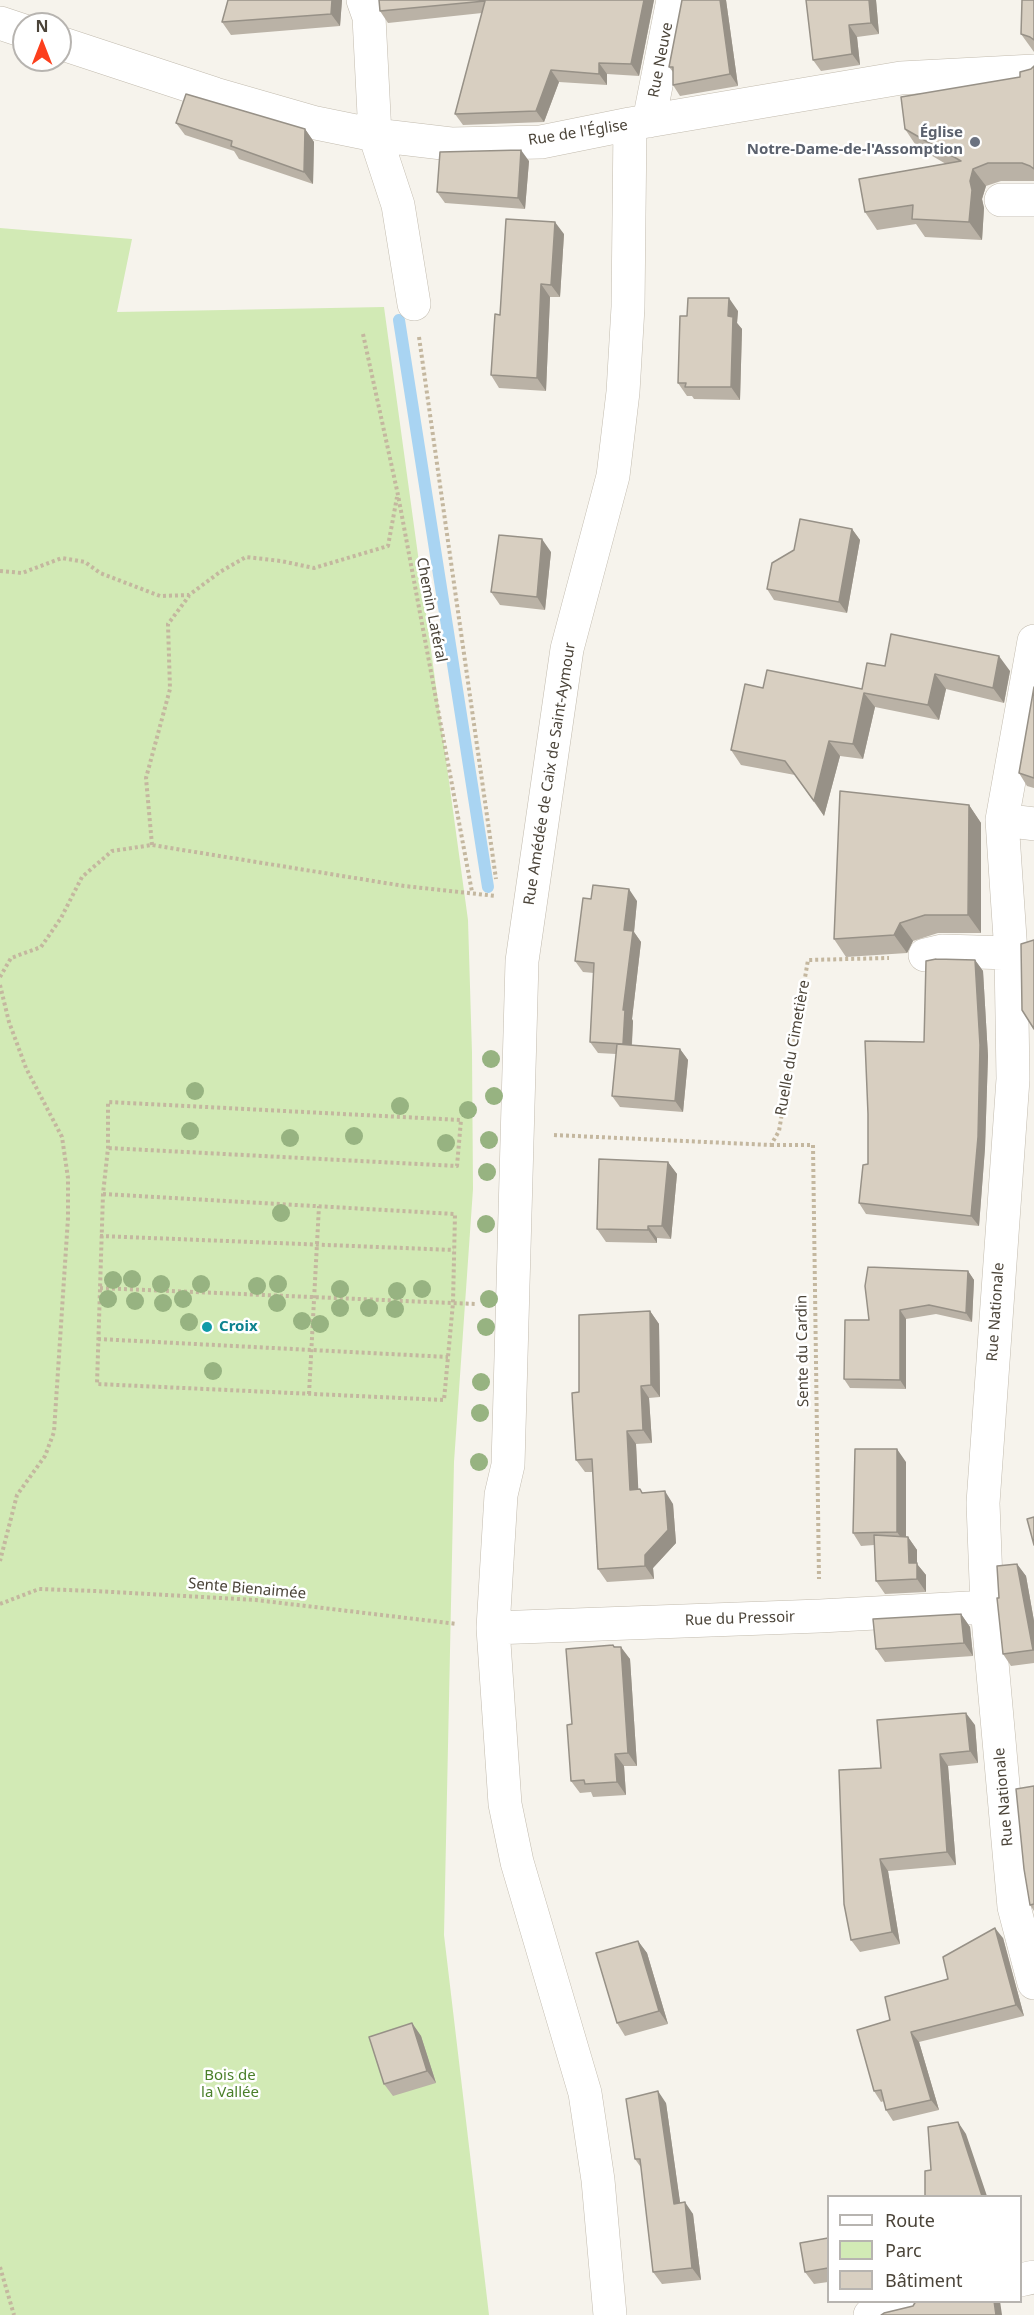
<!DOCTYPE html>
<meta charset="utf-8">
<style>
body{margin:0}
#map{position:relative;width:1034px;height:2315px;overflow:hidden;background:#f6f3ec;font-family:"Noto Sans",sans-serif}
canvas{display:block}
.legend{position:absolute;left:827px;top:2195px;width:195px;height:108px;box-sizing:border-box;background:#fff;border:2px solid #b7b4b0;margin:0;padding:8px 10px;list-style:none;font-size:18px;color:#4b4439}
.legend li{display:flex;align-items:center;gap:12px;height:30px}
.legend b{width:30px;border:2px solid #b7b4b0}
.north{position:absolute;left:12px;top:12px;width:60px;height:60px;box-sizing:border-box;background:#fff;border:2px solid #b7b4b0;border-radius:50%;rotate:0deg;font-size:16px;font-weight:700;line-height:24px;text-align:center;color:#4b4439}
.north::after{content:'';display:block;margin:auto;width:21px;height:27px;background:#fc3f1d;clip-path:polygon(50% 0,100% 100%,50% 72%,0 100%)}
</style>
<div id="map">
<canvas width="1034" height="2315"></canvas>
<ul class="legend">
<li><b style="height:8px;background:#fff"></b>Route</li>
<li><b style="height:16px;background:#d2eab5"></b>Parc</li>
<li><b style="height:16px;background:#d8cfc1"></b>Bâtiment</li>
</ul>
<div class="north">N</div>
</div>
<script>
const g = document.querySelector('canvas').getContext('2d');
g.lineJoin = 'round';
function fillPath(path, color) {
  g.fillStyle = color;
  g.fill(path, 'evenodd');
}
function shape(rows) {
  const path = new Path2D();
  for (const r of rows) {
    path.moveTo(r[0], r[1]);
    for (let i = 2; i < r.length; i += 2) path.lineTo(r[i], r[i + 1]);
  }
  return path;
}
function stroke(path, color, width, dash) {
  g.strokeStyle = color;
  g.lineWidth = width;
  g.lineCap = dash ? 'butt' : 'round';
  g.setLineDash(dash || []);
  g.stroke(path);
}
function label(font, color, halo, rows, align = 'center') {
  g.font = font + ' "Noto Sans",sans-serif';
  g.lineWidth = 5;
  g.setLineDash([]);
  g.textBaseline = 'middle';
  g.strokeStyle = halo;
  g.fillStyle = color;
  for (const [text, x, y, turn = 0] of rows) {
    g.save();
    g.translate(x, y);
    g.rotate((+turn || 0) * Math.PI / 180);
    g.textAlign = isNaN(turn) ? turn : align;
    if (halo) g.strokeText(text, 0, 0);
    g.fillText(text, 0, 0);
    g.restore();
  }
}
fillPath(shape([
 [0,228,132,239,117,312,384,307,468,920,472,1053,473,1189,454,1462,444,1935,489,2315,0,2315]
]), '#d2eab5');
stroke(shape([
 [399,320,488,887]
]), '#a9d4f2', 12);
const minor = shape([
 [363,0,369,17,375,135,398,205,414,304],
 [0,23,24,31],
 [60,43,215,94,316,123,375,135,451,144,541,142,630,124,901,78,1034,71],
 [649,121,673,0],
 [1001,200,1034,200],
 [1034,641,1002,820,1011,953,1013,1079,983,1503,987,1607,1014,1907,1034,1983],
 [1002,820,1034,824],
 [925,955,942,951,1011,953],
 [493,1628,820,1616,987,1607],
 [1020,2280,1034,2277],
 [610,2315,598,2180,585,2093,517,1862,505,1804,493,1628,501,1495,508,1465,522,961,567,649,613,476,623,392,628,307,630,124],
 [870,2315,885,2306,909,2302]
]);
stroke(minor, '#c2bbae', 34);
stroke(shape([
 [363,334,398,495,472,892],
 [419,337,496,879],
 [0,571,22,573,62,558,85,562,100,573,160,596,189,595,220,572,246,557,281,561,314,568,388,546,397,497],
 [152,845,146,778,170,689,168,624,189,596],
 [0,977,11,958,41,947,61,918,82,877,112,851,152,845,404,886,496,896],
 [0,985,9,1022,26,1068,62,1137,68,1178,68,1218,54,1432,45,1456,17,1495,0,1561],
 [554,1135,771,1145,779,1131,808,960,889,958],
 [771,1145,813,1145,819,1579],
 [103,1194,455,1214,453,1303,444,1400,97,1384,103,1194,108,1148,108,1102,461,1120,457,1166,108,1148],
 [100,1236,454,1250],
 [100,1288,476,1304],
 [98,1339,448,1357],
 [309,1394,319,1206],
 [0,1604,39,1589,95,1591,256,1600,457,1624],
 [0,2267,14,2315]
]), '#c4b79f', 4, [3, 3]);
stroke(minor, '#fff', 33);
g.fillStyle = '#97b381';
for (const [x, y] of [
 [491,1059],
 [195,1091],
 [494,1096],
 [400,1106],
 [468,1110],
 [190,1131],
 [354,1136],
 [290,1138],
 [489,1140],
 [446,1143],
 [487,1172],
 [281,1213],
 [486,1224],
 [132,1279],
 [113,1280],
 [161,1284],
 [201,1284],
 [278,1284],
 [257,1286],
 [340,1289],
 [422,1289],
 [397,1291],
 [108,1299],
 [183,1299],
 [489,1299],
 [135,1301],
 [163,1303],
 [277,1303],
 [340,1308],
 [369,1308],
 [395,1309],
 [302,1321],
 [189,1322],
 [320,1324],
 [486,1327],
 [213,1371],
 [481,1382],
 [480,1413],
 [479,1462]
]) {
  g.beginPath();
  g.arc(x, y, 9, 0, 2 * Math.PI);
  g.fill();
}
fillPath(shape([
 [228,0,342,0,340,26,231,35,222,22],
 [379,0,654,0,639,76,607,74,607,85,559,82,544,122,463,125,455,114,482,13,388,23,380,11],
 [682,0,726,0,738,86,680,96,673,85,673,72,669,67],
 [876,0,879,34,857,37,860,65,821,71,813,60],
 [1034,0,1034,52,1021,34],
 [1034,66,1034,181,1001,181,986,186,982,199,984,208,982,240,925,237,916,224,877,230,865,212,946,164,917,147,905,129,1020,77],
 [176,123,305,129,314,142,313,184,239,159,234,151,185,135],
 [529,161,525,209,445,203,437,192],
 [564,234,560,297,550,297,546,391,499,388,491,375,500,315],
 [738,311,737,323,742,329,740,400,694,399,692,396,687,396,678,383],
 [852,529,860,540,847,613,774,600,767,589],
 [551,552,545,610,500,605,491,592],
 [885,666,1010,671,1004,703,946,689,939,720,875,707,863,759,840,756,824,816,795,775,741,765,731,750,763,688,862,689],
 [1034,687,1034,788,1027,786,1019,773],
 [969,805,981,823,981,933,938,933,913,941,907,953,846,957,834,939],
 [591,899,637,901,634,932,641,942,632,1019,633,1021,632,1045,680,1049,688,1060,683,1112,620,1107,612,1096,616,1054,598,1053,590,1042,594,973,583,972,575,961],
 [975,960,983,971,988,1056,985,1148,979,1226,866,1214,859,1203,868,1164,924,1042],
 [668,1162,677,1174,671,1239,657,1238,657,1243,606,1242,597,1229],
 [968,1271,974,1280,972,1322,936,1314,906,1319,906,1389,850,1388,844,1379,869,1320],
 [650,1311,659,1324,660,1397,649,1398,652,1443,636,1444,638,1489,640,1489,643,1493,673,1504,676,1543,653,1568,654,1579,607,1582,598,1569,593,1472,585,1472,576,1460,579,1392],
 [906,1462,906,1537,908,1537,917,1550,917,1564,926,1575,926,1592,885,1594,876,1581,874,1545,861,1546,853,1533],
 [1017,1564,1026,1576,1034,1621,1034,1663,1011,1666,1003,1654,999,1598],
 [961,1614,970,1627,973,1656,885,1662,876,1649],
 [613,1645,630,1659,637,1766,624,1766,626,1795,593,1797,591,1792,580,1793,571,1781,572,1724],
 [975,1725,978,1763,948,1766,956,1865,888,1871,900,1944,860,1952,851,1940,881,1768],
 [1034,1786,1034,1911,1030,1905],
 [1003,1938,1024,2016,919,2042,939,2110,893,2121,886,2110,884,2101,881,2102,874,2091,890,2020],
 [638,1941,647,1953,668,2024,625,2036,617,2023],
 [412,2023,421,2036,436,2083,393,2096,384,2084],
 [666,2103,680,2203,693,2214,701,2280,662,2284,653,2272,642,2169,635,2159],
 [828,2238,828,2282,814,2284,805,2272]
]), '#bab2a6');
fillPath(shape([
 [332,0,342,0,340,26,331,14],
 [644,0,654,0,639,76,631,64],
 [720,0,726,0,738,86,730,74],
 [869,0,876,0,879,34,871,23],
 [849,25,857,37,860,65,852,54],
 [599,63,607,74,607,85,599,74],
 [551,70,559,82,544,122,536,111],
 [305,129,314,142,313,184,304,172],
 [521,150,529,161,525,209,518,198],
 [973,169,986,186,982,199,984,208,982,240,969,222,970,181],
 [555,222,564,234,560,297,551,285],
 [541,284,550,297,546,391,537,378],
 [729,298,738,311,737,323,742,329,740,400,731,387,728,316],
 [852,529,860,540,847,613,839,602],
 [542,539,551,552,545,610,537,597],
 [999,656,1010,671,1004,703,993,688],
 [935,674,946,689,939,720,928,705],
 [864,693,875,707,863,759,853,744],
 [829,741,840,756,824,816,814,801],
 [969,805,981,823,981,933,968,915],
 [629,889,637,901,634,932,641,942,632,1019,633,1021,631,1056,623,1044,624,930],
 [900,923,913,941,907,953,894,935],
 [975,960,983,971,988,1056,985,1148,979,1226,971,1216],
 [680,1049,688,1060,683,1112,675,1101],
 [668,1162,677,1174,671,1239,662,1226],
 [648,1226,657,1238,657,1243,648,1230],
 [968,1271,974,1280,972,1322,966,1313],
 [900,1310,906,1319,906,1389,900,1380],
 [650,1311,659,1324,660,1397,651,1385],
 [641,1386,649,1398,652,1443,643,1430],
 [627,1431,636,1444,639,1502,630,1490],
 [897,1449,906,1462,906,1545,897,1532],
 [665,1491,673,1504,676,1543,653,1568,654,1579,645,1566,645,1555],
 [908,1537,917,1550,917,1564,926,1575,926,1592,917,1579,909,1563],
 [1017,1564,1026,1576,1034,1621,1034,1651,1033,1650],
 [961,1614,970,1627,973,1656,964,1643],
 [613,1645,622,1657,621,1647,630,1659,637,1766,628,1753],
 [966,1713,975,1725,978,1763,970,1751],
 [615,1754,624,1766,626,1795,617,1782],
 [940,1754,948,1766,956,1865,947,1852],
 [880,1859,888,1871,900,1944,892,1932],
 [995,1928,1003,1938,1024,2016,1016,2005],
 [638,1941,647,1953,668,2024,659,2011],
 [412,2023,421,2036,436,2083,427,2071],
 [911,2032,919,2042,939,2110,931,2100],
 [658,2091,666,2103,682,2216,674,2204],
 [958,2122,966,2134,987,2196,982,2196],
 [685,2202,693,2214,701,2280,692,2268],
 [994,2301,1000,2301,1002,2315,996,2315]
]), '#979187');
const building = shape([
 [228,0,332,0,331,14,222,22,228,0],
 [379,0,644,0,631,64,599,63,599,74,551,70,536,111,455,114,485,1,380,11,379,0],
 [682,0,720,0,730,74,673,85,673,67,669,67,682,0],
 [806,0,869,0,871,23,849,25,852,54,813,60,806,0],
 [1022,0,1034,0,1034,40,1030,37,1021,34,1022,0],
 [1034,66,1034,169,1030,166,1022,163,988,163,973,169,970,181,972,190,969,222,912,219,913,205,865,212,859,179,961,161,905,129,901,97,1020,77,1020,72,1031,69,1034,66],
 [186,94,305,129,304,172,231,146,232,141,176,123,186,94],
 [521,150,518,198,437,192,440,152,521,150],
 [506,219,555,222,551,285,541,284,537,378,491,375,495,314,500,315,506,219],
 [688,298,729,298,728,316,733,317,731,387,685,387,686,383,678,383,680,316,687,316,688,298],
 [800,519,852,529,839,602,767,589,772,563,794,550,800,519],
 [499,535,542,539,537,597,491,592,499,535],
 [891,634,999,656,993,688,935,674,928,705,864,693,853,744,829,741,814,801,785,761,731,750,745,684,763,688,767,670,862,689,867,663,885,666,891,634],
 [1034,687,1034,778,1019,773,1034,687],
 [840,791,969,805,968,915,925,915,900,923,894,935,834,939,840,791],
 [593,885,629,889,624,930,633,931,623,1010,625,1010,623,1044,590,1042,594,963,575,961,583,898,591,899,593,885],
 [1034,940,1034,1029,1022,1010,1021,944,1034,940],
 [936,959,975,960,980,1045,978,1137,971,1216,859,1203,863,1165,868,1164,868,1114,865,1041,924,1042,926,961,936,959],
 [617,1044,680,1049,675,1101,612,1096,617,1044],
 [599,1159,668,1162,662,1226,648,1226,648,1230,597,1229,599,1159],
 [868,1267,968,1271,966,1313,929,1305,900,1310,900,1380,844,1379,845,1320,869,1320,865,1286,868,1267],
 [650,1311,651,1385,641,1386,643,1430,627,1431,630,1490,640,1489,642,1493,665,1491,668,1530,645,1555,645,1566,598,1569,592,1459,576,1460,573,1412,572,1393,579,1392,579,1315,650,1311],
 [855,1449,897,1449,897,1532,853,1533,855,1449],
 [1034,1517,1034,1545,1027,1519,1034,1517],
 [874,1535,908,1537,909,1563,917,1563,917,1579,876,1581,874,1535],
 [1017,1564,1033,1650,1003,1654,997,1598,999,1598,997,1566,1017,1564],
 [961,1614,964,1643,876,1649,873,1619,961,1614],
 [613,1645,614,1647,621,1647,628,1753,615,1754,617,1782,585,1784,584,1780,571,1781,567,1725,572,1724,566,1649,613,1645],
 [966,1713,970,1751,940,1754,947,1852,880,1859,892,1932,851,1940,844,1904,839,1770,881,1768,877,1720,966,1713],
 [1034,1786,1034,1904,1030,1905,1024,1869,1016,1789,1034,1786],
 [995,1928,1016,2005,911,2032,931,2100,886,2110,881,2090,874,2091,857,2030,890,2020,885,1997,948,1979,943,1957,995,1928],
 [638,1941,659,2011,617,2023,596,1953,638,1941],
 [412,2023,427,2071,384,2084,369,2037,412,2023],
 [658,2091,674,2204,685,2202,692,2268,653,2272,640,2159,635,2159,626,2099,658,2091],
 [958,2122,982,2196,925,2196,925,2171,931,2170,928,2127,958,2122],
 [828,2238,828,2268,805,2272,800,2243,828,2238],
 [916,2301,994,2301,996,2315,881,2315,884,2313,913,2306,916,2301]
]);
fillPath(building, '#d8cfc1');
stroke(building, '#979187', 1.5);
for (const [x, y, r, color] of [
 [975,142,6,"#6b7280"],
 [207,1327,6,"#0f9aa8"]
]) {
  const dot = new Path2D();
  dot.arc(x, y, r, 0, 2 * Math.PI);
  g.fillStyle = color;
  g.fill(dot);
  stroke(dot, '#fff', 2);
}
label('15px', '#4b4439', '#fff', [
 ["Rue Neuve",661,60,-79],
 ["Rue de l'Église",578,133,-9],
 ["Chemin Latéral",431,610,79],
 ["Rue Amédée de Caix de Saint-Aymour",550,774,-81],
 ["Ruelle du Cimetière",793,1048,-80],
 ["Rue Nationale",996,1312,-86],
 ["Sente du Cardin",803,1351,-91],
 ["Sente Bienaimée",247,1589,5],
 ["Rue du Pressoir",740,1619,-2],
 ["Rue Nationale",1004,1797,-95]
]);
label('bold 15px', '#5b616d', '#fff', [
 ["Église",963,133],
 ["Notre-Dame-de-l'Assomption",963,150]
], 'right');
label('bold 15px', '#0d838f', '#fff', [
 ["Croix",219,1327]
], 'left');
label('15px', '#4a7f2a', '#fff', [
 ["Bois de",230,2076],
 ["la Vallée",230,2093]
]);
</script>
